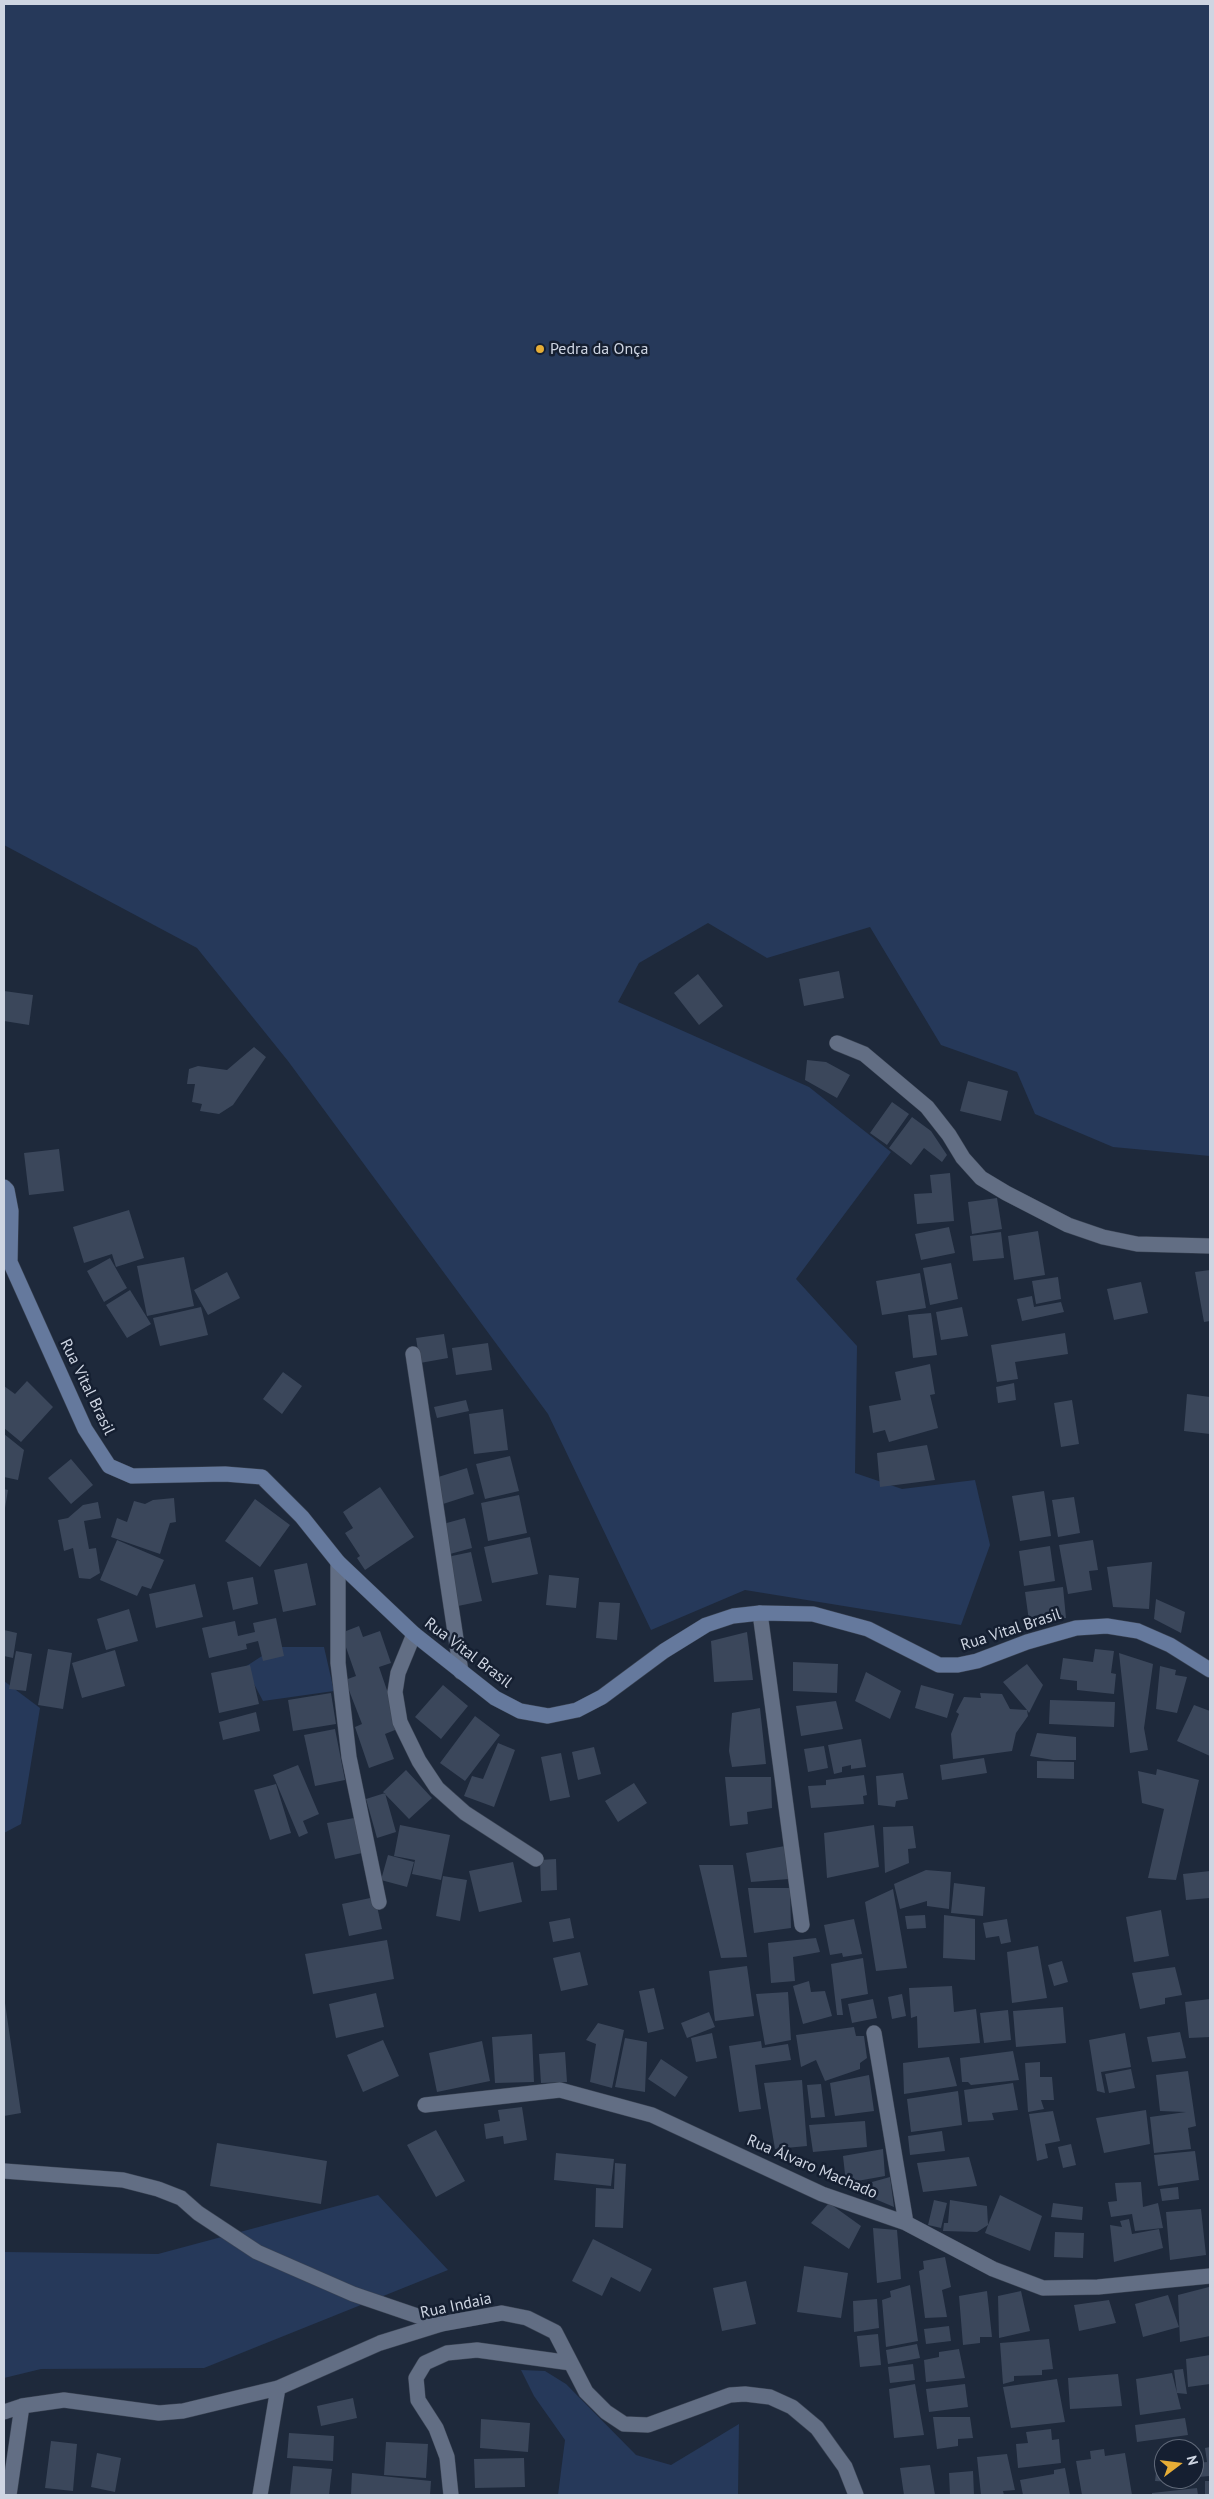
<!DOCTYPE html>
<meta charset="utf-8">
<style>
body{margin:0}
#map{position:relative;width:1214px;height:2499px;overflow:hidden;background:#1e293b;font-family:"PT Sans",sans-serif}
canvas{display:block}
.frame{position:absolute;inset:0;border:5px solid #ced5e2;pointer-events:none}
.north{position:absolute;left:1154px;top:2439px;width:50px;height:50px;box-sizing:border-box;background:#151f31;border:1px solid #5f6878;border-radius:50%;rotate:75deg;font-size:14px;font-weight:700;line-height:20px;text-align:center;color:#ced5e2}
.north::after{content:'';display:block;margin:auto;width:18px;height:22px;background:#e6ad36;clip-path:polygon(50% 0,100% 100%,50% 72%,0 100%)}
</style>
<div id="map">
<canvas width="1214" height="2499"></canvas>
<div class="frame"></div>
<div class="north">N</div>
</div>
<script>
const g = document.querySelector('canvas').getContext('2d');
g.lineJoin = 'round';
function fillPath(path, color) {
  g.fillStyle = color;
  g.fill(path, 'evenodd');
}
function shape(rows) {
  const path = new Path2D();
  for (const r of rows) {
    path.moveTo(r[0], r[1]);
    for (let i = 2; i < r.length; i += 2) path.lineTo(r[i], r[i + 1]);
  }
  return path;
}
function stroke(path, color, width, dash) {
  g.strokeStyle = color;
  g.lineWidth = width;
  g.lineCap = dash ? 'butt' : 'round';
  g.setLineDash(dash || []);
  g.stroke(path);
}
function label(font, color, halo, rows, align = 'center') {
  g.font = font + ' "PT Sans",sans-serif';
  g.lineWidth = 5;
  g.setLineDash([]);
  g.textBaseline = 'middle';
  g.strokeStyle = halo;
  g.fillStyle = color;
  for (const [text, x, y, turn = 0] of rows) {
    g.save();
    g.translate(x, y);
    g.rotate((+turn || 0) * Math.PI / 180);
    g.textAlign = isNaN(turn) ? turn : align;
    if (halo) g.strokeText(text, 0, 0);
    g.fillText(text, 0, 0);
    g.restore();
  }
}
fillPath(shape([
 [4,4,1210,4,1210,1156,1113,1147,1035,1114,1017,1072,941,1045,870,927,767,958,708,923,639,963,618,1002,809,1087,891,1152,796,1279,857,1346,855,1473,902,1489,975,1480,990,1545,961,1625,745,1590,651,1630,548,1414,288,1061,197,948,4,845],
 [276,1647,324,1647,334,1691,263,1701,245,1667],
 [4,1681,40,1708,21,1824,4,1833],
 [378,2195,448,2270,204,2368,41,2369,4,2378,4,2252,158,2254],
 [521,2370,545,2371,566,2384,636,2455,671,2465,739,2424,738,2495,558,2495,565,2440,534,2396]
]), '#26395a');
fillPath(shape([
 [839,971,844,998,804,1006,799,979],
 [698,974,723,1006,699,1025,674,993],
 [4,991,33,995,29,1025,4,1021],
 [254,1047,266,1057,233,1105,219,1114,200,1111,202,1104,192,1102,195,1084,187,1084,189,1069,198,1066,227,1070],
 [807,1060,826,1062,850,1075,837,1098,805,1080],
 [968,1081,1008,1091,1001,1121,960,1111],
 [892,1102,909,1114,887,1145,870,1133],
 [912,1117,931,1131,947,1155,942,1162,924,1148,911,1165,889,1148],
 [59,1149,64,1191,29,1195,24,1153],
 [950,1173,954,1221,917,1224,914,1194,932,1193,930,1175],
 [997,1198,1002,1229,972,1234,968,1202],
 [129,1210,144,1258,116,1267,112,1254,84,1263,73,1227],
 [949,1227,955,1253,921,1260,915,1234],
 [1038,1231,1045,1275,1014,1280,1008,1236],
 [1001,1232,1004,1258,973,1261,970,1236],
 [184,1257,194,1306,147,1316,137,1266],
 [110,1258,127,1288,104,1302,87,1271],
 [951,1263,958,1299,930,1305,923,1268],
 [1210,1270,1210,1321,1204,1322,1195,1272],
 [227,1272,240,1298,208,1315,194,1290],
 [920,1273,926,1308,882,1315,876,1281],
 [1058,1277,1061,1299,1036,1304,1032,1281],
 [1141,1282,1148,1313,1114,1320,1107,1289],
 [130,1290,151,1324,127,1338,106,1305],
 [1032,1296,1034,1307,1061,1302,1064,1312,1022,1321,1017,1299],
 [201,1307,208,1335,160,1346,153,1318],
 [962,1307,968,1336,941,1340,936,1312],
 [931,1313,937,1355,913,1358,908,1315],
 [1065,1333,1068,1354,1015,1362,1018,1379,997,1382,991,1345],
 [444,1334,448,1358,420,1363,416,1338],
 [488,1343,492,1370,456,1375,452,1348],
 [930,1364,935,1394,930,1395,938,1428,889,1442,885,1430,873,1433,869,1406,901,1400,895,1372],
 [283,1372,302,1386,282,1414,263,1399],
 [27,1381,53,1407,21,1442,4,1428,4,1386,15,1394],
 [1014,1383,1016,1400,998,1403,996,1387],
 [1187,1394,1210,1397,1210,1434,1184,1431],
 [466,1400,469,1411,437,1418,434,1407],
 [1072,1400,1079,1444,1061,1447,1054,1403],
 [503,1409,508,1450,474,1454,469,1414],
 [4,1434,24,1450,18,1480,4,1477],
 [927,1445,935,1480,880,1487,877,1453],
 [510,1456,519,1491,485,1499,476,1464],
 [71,1459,93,1485,71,1504,48,1478],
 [467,1468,474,1494,443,1504,435,1478],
 [380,1487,414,1537,365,1570,357,1558,360,1556,345,1533,353,1528,343,1512],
 [4,1489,8,1490,5,1508,4,1508],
 [1044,1491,1051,1536,1020,1541,1012,1496],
 [519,1495,527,1533,488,1541,481,1503],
 [1074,1497,1080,1533,1058,1537,1052,1500],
 [174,1498,176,1522,170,1523,160,1554,111,1537,117,1518,127,1522,134,1501,145,1504,153,1500],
 [255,1499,290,1525,260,1567,225,1541],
 [98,1502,101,1518,84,1521,89,1549,96,1548,100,1573,90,1579,79,1578,73,1548,64,1551,58,1520,68,1518,83,1505],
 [465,1518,472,1548,450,1554,443,1524],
 [530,1537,538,1574,492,1583,484,1547],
 [117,1540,164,1560,151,1589,142,1586,137,1596,100,1580],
 [1093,1540,1098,1570,1089,1571,1092,1590,1068,1594,1059,1545],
 [1050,1546,1055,1581,1024,1586,1019,1551],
 [471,1552,482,1601,458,1606,447,1557],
 [1152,1562,1149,1609,1113,1607,1107,1567],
 [307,1563,316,1605,283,1612,274,1570],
 [549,1575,579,1578,576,1608,546,1605],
 [253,1577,258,1604,233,1610,227,1582],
 [195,1584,203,1617,156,1628,149,1594],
 [1063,1587,1066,1618,1029,1621,1025,1592],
 [1156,1599,1185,1612,1181,1633,1154,1619],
 [599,1602,620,1603,617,1640,596,1638],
 [129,1609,138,1641,106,1650,97,1619],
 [276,1618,284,1656,263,1661,258,1641,246,1644,247,1649,209,1658,202,1628,235,1621,238,1636,255,1632,253,1623],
 [359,1626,363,1637,380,1631,391,1663,379,1667,400,1728,385,1734,394,1759,369,1768,355,1727,362,1724,345,1680,356,1676,341,1633],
 [4,1630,17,1633,13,1658,4,1656],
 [747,1632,753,1680,714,1682,711,1641],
 [48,1649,72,1653,63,1709,38,1705],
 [1095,1649,1114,1651,1111,1673,1116,1674,1114,1694,1077,1690,1077,1681,1060,1679,1063,1658,1093,1662],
 [115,1650,125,1686,82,1698,72,1663],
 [16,1651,32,1654,26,1691,9,1689],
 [1119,1653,1153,1664,1144,1728,1148,1750,1130,1753],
 [793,1662,838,1664,837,1693,793,1691],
 [1027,1664,1043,1685,1029,1713,1027,1710,1028,1716,1016,1733,1012,1751,953,1759,951,1734,959,1714,956,1712,964,1697,981,1698,980,1693,1002,1694,1010,1709,1027,1710,1003,1682],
 [250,1665,259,1704,219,1713,211,1673],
 [1160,1666,1176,1670,1175,1675,1187,1677,1177,1713,1156,1709],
 [866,1672,901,1691,890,1719,855,1701],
 [443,1685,468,1706,441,1739,415,1717],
 [921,1685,954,1694,947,1718,915,1708],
 [331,1693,336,1724,293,1731,288,1700],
 [1050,1700,1115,1702,1114,1727,1049,1724],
 [836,1701,843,1729,801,1736,796,1706],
 [1194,1705,1210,1711,1210,1756,1177,1741],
 [760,1708,766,1764,732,1767,729,1751,732,1713],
 [256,1712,260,1731,223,1740,219,1722],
 [475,1716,500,1735,465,1781,440,1763],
 [335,1729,345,1780,315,1786,304,1735],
 [1037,1733,1076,1737,1076,1760,1053,1760,1030,1756],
 [861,1739,866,1767,851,1769,851,1765,842,1767,842,1772,834,1774,828,1745],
 [498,1743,515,1750,494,1807,464,1796,472,1776,483,1779],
 [824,1746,828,1768,808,1772,804,1749],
 [594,1747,601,1774,578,1780,572,1752],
 [561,1753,570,1797,550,1801,541,1757],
 [984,1758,987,1773,942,1780,940,1765],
 [1037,1761,1074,1762,1074,1779,1037,1778],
 [298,1765,319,1814,303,1821,308,1833,299,1837,273,1775],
 [1157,1769,1199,1780,1176,1880,1148,1878,1164,1809,1142,1803,1138,1771,1156,1775],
 [406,1770,432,1798,409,1819,383,1792],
 [903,1773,908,1799,896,1801,895,1807,878,1805,876,1776],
 [864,1775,867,1795,863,1796,864,1804,811,1808,808,1786,826,1785,826,1780],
 [725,1777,771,1777,772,1808,747,1812,748,1824,730,1826],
 [634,1783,647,1803,618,1822,605,1801],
 [276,1784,291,1833,270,1840,254,1790],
 [385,1793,396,1832,377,1838,366,1799],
 [354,1818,362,1853,335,1859,327,1823],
 [400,1825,450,1835,441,1880,412,1874,415,1860,394,1856],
 [874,1825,879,1867,827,1878,824,1833],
 [913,1826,916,1848,908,1849,909,1863,885,1873,883,1827],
 [785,1846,789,1879,751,1882,746,1853],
 [388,1855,414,1862,407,1887,381,1880],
 [556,1859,557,1890,541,1891,540,1860],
 [513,1862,522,1902,479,1912,469,1871],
 [699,1865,733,1865,747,1957,721,1958],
 [926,1870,951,1872,949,1909,927,1906,927,1901,900,1909,894,1884],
 [1210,1871,1210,1898,1186,1900,1183,1874],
 [443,1876,467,1880,460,1921,436,1916],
 [954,1883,985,1887,983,1916,951,1913],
 [748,1888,790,1888,791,1928,754,1933],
 [893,1889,907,1968,876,1971,865,1902],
 [375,1897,382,1929,349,1936,342,1904],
 [1161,1910,1169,1956,1134,1962,1126,1917],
 [925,1915,926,1928,907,1929,905,1916],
 [944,1915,975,1919,975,1960,943,1958],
 [570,1918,574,1938,553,1942,549,1922],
 [854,1919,862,1954,843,1957,842,1953,830,1955,824,1925],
 [1007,1919,1011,1942,1001,1944,999,1936,986,1938,983,1923],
 [816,1938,820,1952,793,1957,795,1981,771,1983,768,1943],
 [387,1940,394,1979,313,1994,305,1954],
 [1038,1946,1047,1998,1012,2003,1007,1952],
 [580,1952,588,1985,561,1991,553,1958],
 [863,1958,868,1994,841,1999,843,2015,837,2015,831,1964],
 [1062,1961,1068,1982,1054,1986,1048,1965],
 [747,1966,754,2016,715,2021,709,1971],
 [1175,1967,1182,1995,1165,1998,1165,2004,1140,2009,1132,1973],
 [809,1981,811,1992,825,1991,832,2016,803,2024,793,1986],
 [952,1986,954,2012,976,2009,980,2043,918,2048,917,2016,911,2018,909,1988],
 [654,1988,664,2029,648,2033,639,1991],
 [788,1992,791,2040,765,2045,756,1994],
 [376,1993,384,2027,336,2038,329,2004],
 [902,1994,906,2016,892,2019,888,1997],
 [873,1999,877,2018,852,2023,848,2004],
 [1210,1999,1210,2037,1189,2038,1185,2002],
 [5,2003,21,2113,4,2116,4,2004],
 [1063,2007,1066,2043,1016,2047,1013,2011],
 [1008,2010,1011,2040,984,2043,980,2013],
 [709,2012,715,2027,687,2038,681,2023],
 [598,2023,624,2030,612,2088,590,2082,596,2044,586,2040],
 [854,2027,856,2036,864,2036,867,2058,860,2063,860,2069,825,2081,816,2060,801,2067,796,2035],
 [1180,2032,1186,2058,1152,2062,1147,2037],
 [712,2033,717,2058,696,2062,691,2038],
 [1125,2033,1131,2067,1101,2072,1105,2093,1097,2091,1089,2040],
 [532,2034,534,2082,495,2083,492,2037],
 [625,2038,647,2042,645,2092,615,2087],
 [383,2040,399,2076,363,2092,347,2055],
 [482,2041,490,2081,437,2092,429,2053],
 [761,2041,762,2048,788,2044,791,2060,755,2065,761,2109,739,2112,729,2046],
 [1013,2051,1019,2080,971,2085,968,2082,962,2082,960,2058],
 [565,2052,567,2082,541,2083,539,2054],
 [949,2057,957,2086,904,2094,903,2063],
 [661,2059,688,2077,675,2097,648,2079],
 [1040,2062,1040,2077,1052,2077,1054,2100,1041,2100,1044,2109,1028,2112,1025,2063],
 [1131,2069,1135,2088,1109,2093,1105,2074],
 [1188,2071,1196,2126,1188,2128,1191,2149,1154,2153,1150,2117,1186,2112,1160,2111,1156,2075],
 [869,2075,874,2111,835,2116,830,2083],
 [802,2080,807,2146,775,2149,764,2083],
 [1013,2083,1018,2110,992,2113,994,2120,968,2122,964,2090],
 [821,2084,825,2117,811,2118,807,2085],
 [958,2091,962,2125,911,2132,907,2099],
 [522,2107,527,2140,504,2144,503,2136,486,2139,484,2124,500,2121,498,2110],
 [1146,2110,1150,2144,1104,2153,1096,2118],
 [1053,2111,1060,2141,1045,2144,1048,2158,1037,2161,1029,2114],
 [865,2121,867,2147,813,2152,809,2125],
 [436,2130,465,2181,436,2197,407,2145],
 [942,2131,945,2151,910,2155,908,2136],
 [217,2143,327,2161,321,2204,210,2186],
 [1071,2144,1076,2165,1063,2168,1058,2147],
 [883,2149,885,2176,846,2183,843,2156],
 [1195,2151,1199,2180,1158,2186,1154,2155],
 [556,2153,614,2159,611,2186,554,2180],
 [969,2157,977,2186,923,2192,917,2163],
 [615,2163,626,2164,623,2228,595,2227,596,2188,614,2189],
 [890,2177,894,2207,875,2199,872,2182],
 [1141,2182,1143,2207,1158,2203,1163,2228,1135,2231,1132,2214,1111,2217,1108,2202,1117,2201,1115,2183],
 [1178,2187,1179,2199,1162,2201,1160,2189],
 [1000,2195,1042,2216,1030,2251,985,2233,988,2225,977,2232,943,2231,944,2223,948,2223,950,2200,987,2206,988,2225],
 [934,2200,947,2203,941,2228,928,2225],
 [829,2203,861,2226,849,2249,811,2223],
 [1053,2203,1083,2207,1082,2220,1051,2217],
 [1201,2209,1206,2255,1170,2260,1166,2212],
 [1129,2219,1132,2234,1159,2229,1163,2248,1114,2262,1110,2225,1122,2227,1120,2221],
 [873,2228,897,2230,901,2279,877,2283],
 [1055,2232,1084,2233,1083,2258,1054,2257],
 [593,2239,652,2269,640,2292,611,2277,602,2296,572,2281],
 [945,2257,951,2287,942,2290,947,2317,925,2318,919,2271,924,2269,923,2261],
 [804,2266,848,2273,841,2318,797,2312],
 [746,2281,756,2324,722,2331,713,2288],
 [910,2285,918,2341,886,2347,882,2300,891,2297,890,2291],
 [1209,2287,1210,2336,1180,2342,1178,2295],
 [987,2291,992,2337,980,2337,980,2343,963,2345,959,2296],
 [1021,2291,1030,2331,999,2338,998,2296],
 [1168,2295,1179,2327,1143,2337,1135,2304],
 [877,2299,879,2328,854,2332,853,2301],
 [1109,2300,1116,2323,1079,2331,1074,2305],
 [949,2326,951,2341,926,2344,924,2329],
 [878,2334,881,2365,860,2367,857,2336],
 [1049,2339,1053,2369,1042,2370,1042,2375,1014,2376,1014,2381,1003,2384,1000,2343],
 [917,2344,920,2358,888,2364,886,2350],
 [959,2349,965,2378,926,2382,924,2360,939,2357,939,2352],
 [1210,2355,1210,2384,1188,2387,1186,2359],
 [913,2364,915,2380,890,2383,888,2367],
 [1183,2369,1187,2394,1177,2393,1174,2370],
 [1172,2373,1181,2409,1140,2415,1136,2379],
 [1118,2374,1122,2406,1070,2409,1068,2378],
 [1057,2379,1065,2422,1011,2428,1003,2387],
 [915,2384,924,2435,894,2438,889,2389],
 [965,2384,968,2407,929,2412,926,2389],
 [353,2398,357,2418,321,2426,317,2406],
 [933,2417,970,2417,973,2438,958,2439,958,2446,937,2449],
 [1185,2418,1188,2435,1137,2442,1135,2425],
 [481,2419,530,2423,528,2452,480,2448],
 [1051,2429,1052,2440,1059,2439,1061,2463,1018,2468,1016,2444,1028,2443,1026,2432],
 [289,2433,334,2436,333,2461,287,2458],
 [51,2441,77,2444,73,2491,45,2488],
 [386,2442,428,2444,426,2478,384,2475],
 [1210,2447,1210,2476,1198,2477,1197,2463,1207,2462,1205,2448],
 [1104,2449,1105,2456,1125,2453,1132,2495,1082,2495,1076,2461,1091,2459,1090,2451],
 [97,2453,121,2458,115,2492,91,2487],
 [1007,2454,1015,2490,1003,2491,1004,2495,981,2495,977,2457],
 [1158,2456,1164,2456,1164,2479,1189,2479,1188,2483,1155,2481],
 [524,2458,525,2487,475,2488,474,2459],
 [930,2465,935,2495,904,2495,900,2468],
 [293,2466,332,2469,329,2495,290,2495],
 [1065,2468,1070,2495,1023,2495,1020,2480,1054,2474,1054,2470],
 [973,2471,974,2495,950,2495,949,2473],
 [352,2473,431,2481,430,2495,351,2495],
 [1205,2481,1210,2481,1210,2495,1205,2495],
 [1197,2488,1198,2495,1152,2495,1152,2493]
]), '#3b475b');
const lane = shape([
 [4,2171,123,2180,158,2189,181,2198,198,2213,257,2252,353,2294,441,2324]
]);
const street = shape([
 [837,1043,864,1054,927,1107,949,1135,963,1158,981,1178,1006,1193,1068,1225,1103,1237,1137,1244,1210,1246],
 [413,1354,461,1672],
 [338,1562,338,1663,349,1757,379,1902],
 [760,1613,802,1925],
 [414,1634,398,1673,395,1692,400,1722,419,1761,437,1788,465,1813,536,1859],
 [874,2033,906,2223],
 [425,2105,560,2090,652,2115,822,2194,906,2223,993,2269,1043,2288,1098,2287,1210,2276],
 [4,2412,22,2406,64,2400,159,2413,183,2411,278,2388,380,2343,441,2324,502,2313,527,2318,555,2332,586,2392,606,2412,624,2424,648,2425,730,2395,745,2394,770,2397,792,2407,817,2428,832,2449,845,2467,856,2495],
 [9,2495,22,2406],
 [260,2495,278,2388],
 [451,2495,447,2457,436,2428,418,2400,416,2378,425,2363,447,2353,477,2350,571,2363]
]);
const secondary = shape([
 [4,1187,7,1190,11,1211,10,1262,85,1429,109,1466,132,1476,225,1474,262,1477,302,1517,338,1562,414,1634,495,1698,520,1711,548,1716,577,1710,602,1697,664,1651,706,1625,733,1616,760,1613,813,1614,868,1629,939,1665,958,1665,977,1661,1027,1642,1076,1628,1107,1626,1138,1631,1170,1645,1210,1670]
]);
stroke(lane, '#3b4454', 16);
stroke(street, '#3b4454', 16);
stroke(secondary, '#3b4454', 16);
stroke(lane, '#626e84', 15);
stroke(street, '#626e84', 15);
stroke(secondary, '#65799d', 15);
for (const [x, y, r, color] of [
 [540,349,5,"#e6ad36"]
]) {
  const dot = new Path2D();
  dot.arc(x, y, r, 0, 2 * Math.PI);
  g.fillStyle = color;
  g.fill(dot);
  stroke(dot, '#151f31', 2);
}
label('16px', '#ced5e2', '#151f31', [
 ["Pedra da Onça",550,349]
], 'left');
label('16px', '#ced5e2', '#151f31', [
 ["Rua Vital Brasil",87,1387,64],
 ["Rua Vital Brasil",1011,1630,-18],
 ["Rua Vital Brasil",468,1653,37],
 ["Rua Álvaro Machado",812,2167,23],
 ["Rua Indaia",456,2306,-12]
]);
</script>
